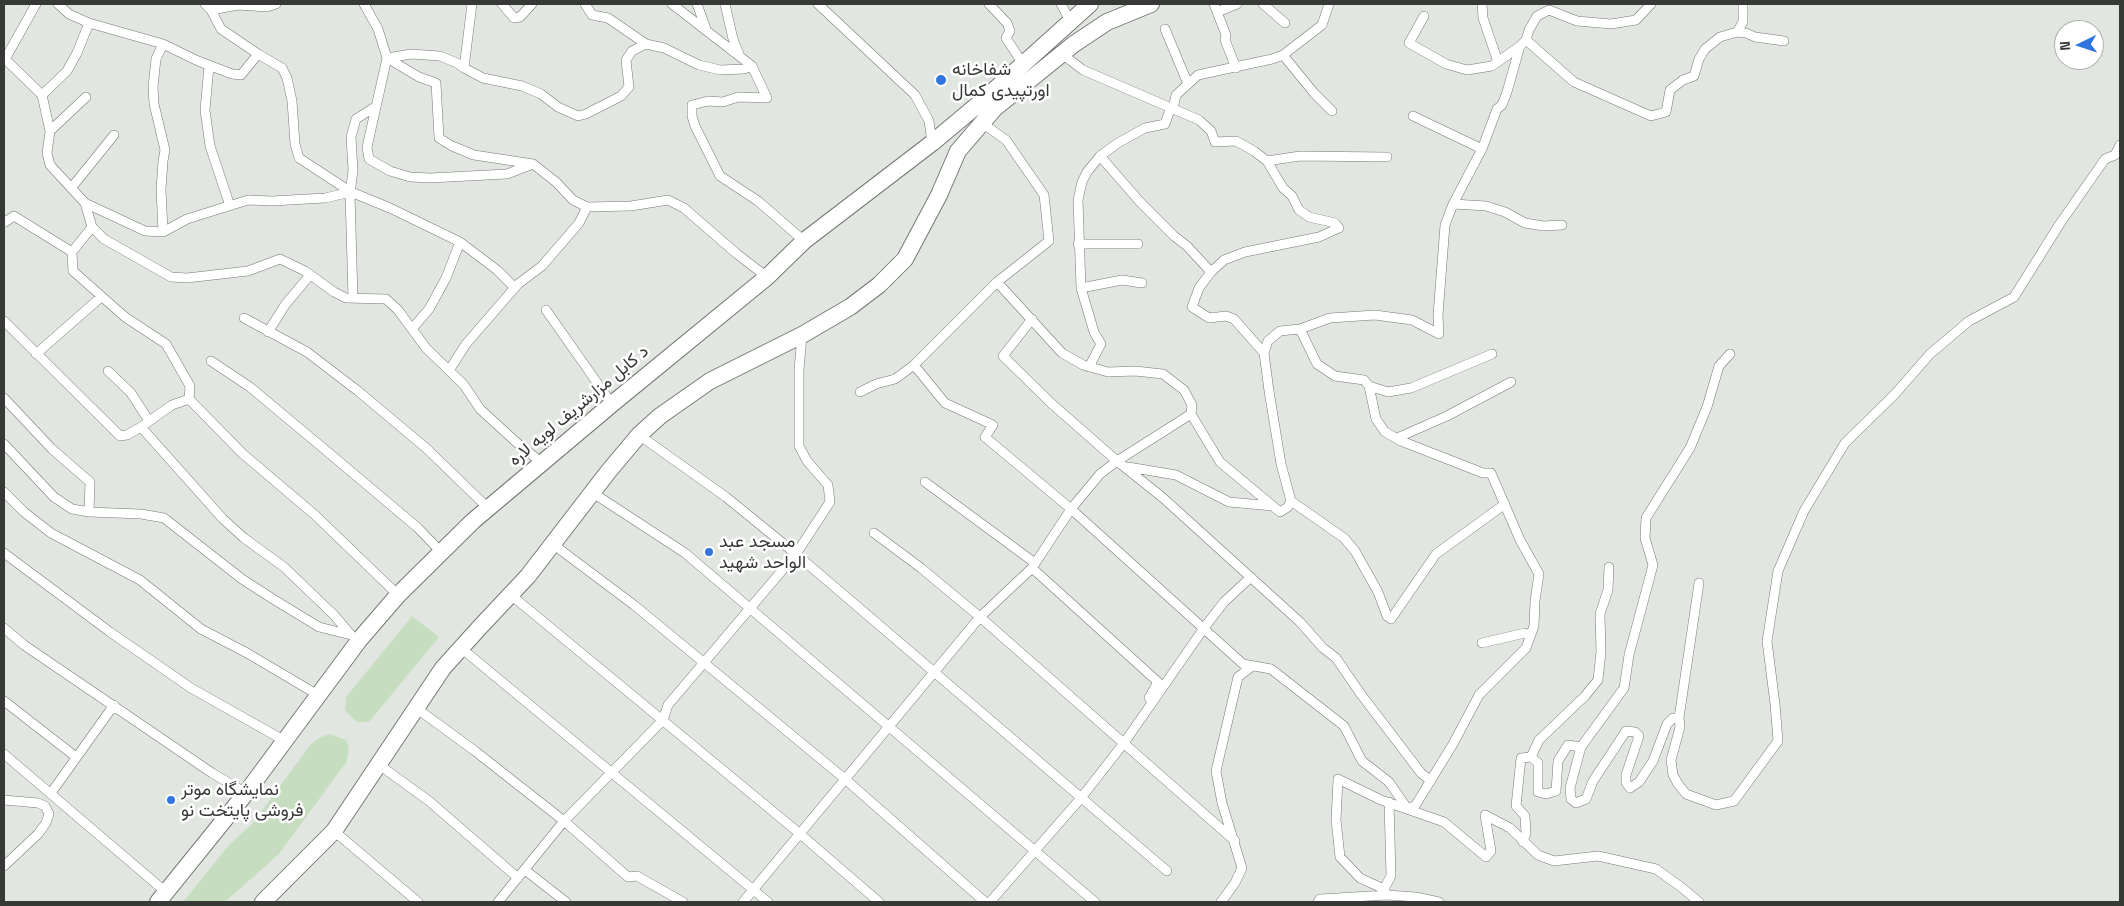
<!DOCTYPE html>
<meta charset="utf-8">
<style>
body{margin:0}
#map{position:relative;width:2124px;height:906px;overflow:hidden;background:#e2e6e1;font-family:"Space Grotesk",sans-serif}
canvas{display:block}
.frame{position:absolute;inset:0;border:5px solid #373937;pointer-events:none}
.north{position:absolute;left:2054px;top:20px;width:50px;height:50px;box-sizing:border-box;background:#fff;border:1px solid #afb0af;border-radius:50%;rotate:266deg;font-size:14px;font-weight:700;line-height:20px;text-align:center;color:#373937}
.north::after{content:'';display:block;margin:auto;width:18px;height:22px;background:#2f74e1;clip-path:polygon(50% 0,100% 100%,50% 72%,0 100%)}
</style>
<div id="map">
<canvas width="2124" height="906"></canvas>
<div class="frame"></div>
<div class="north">N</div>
</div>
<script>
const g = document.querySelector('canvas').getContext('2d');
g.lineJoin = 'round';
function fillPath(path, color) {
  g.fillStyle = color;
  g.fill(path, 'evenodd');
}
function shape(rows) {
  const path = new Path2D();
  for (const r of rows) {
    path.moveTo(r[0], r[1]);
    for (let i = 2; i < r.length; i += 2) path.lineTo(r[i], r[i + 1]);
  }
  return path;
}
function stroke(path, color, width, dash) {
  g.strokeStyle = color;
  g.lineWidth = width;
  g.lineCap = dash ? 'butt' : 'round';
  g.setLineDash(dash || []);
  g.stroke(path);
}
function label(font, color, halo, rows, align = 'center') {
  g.font = font + ' "Space Grotesk",Vazirmatn,sans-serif';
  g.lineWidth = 5;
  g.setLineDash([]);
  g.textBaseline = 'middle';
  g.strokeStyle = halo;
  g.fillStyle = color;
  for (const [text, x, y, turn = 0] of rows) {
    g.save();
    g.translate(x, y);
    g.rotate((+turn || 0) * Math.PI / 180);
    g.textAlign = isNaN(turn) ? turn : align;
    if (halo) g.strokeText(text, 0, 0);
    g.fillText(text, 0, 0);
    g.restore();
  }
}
fillPath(shape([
 [412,616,439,637,369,722,357,722,345,710,346,697],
 [330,734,346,740,349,747,347,761,279,854,225,902,183,902,228,846,252,824,311,744,321,737]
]), '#c7ddc0');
const street = shape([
 [58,4,69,14,89,23,163,44,198,61,232,74,241,75,258,54],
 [205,4,211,10,221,29,258,54,282,68,287,78,292,101,295,144,299,158,351,192,390,208,460,242,497,270,515,288],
 [364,4,378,29,387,58,367,147,369,159,390,171,410,177,430,178,507,174,533,164],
 [502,4,514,18,520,17,532,4],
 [585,4,592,15,608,18,646,44],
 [672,4,752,66,767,98,738,97,723,102,708,101,692,105,692,116,695,126,720,176,758,201,804,241],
 [697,4,706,29],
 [725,4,733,39,739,54],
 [818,4,915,95,929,121,932,143],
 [989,4,1007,23,1010,31,1006,38,1023,64],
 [1061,4,1070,21],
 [1214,4,1226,35,1225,40,1236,68],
 [1263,4,1285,23],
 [1482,4,1483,18,1498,62],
 [211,10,238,5,267,7,276,4],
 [1217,12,1237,4],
 [1424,16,1409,43,1446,64,1467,70,1492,66,1520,46,1526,40,1529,30,1537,16,1549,10,1577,21,1611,24,1636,20,1651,4],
 [1165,29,1188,84],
 [1737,32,1743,22,1743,4],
 [1526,40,1574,82,1651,116,1666,112,1670,90,1683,80,1694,76,1699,59,1705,49,1720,37,1737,32,1746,33,1755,37,1784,41],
 [163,44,156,59,153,87,154,104,165,150,163,161,161,189,163,232],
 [1062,54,1083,70,1199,120,1211,131,1215,142,1236,141,1254,151,1267,161,1283,188,1292,196,1299,210,1309,217,1335,223,1339,228,1319,237,1245,252,1224,260,1211,272,1199,288,1192,307,1209,318,1226,316,1234,319,1264,353],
 [1283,55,1314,93,1332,111],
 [387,58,419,77,436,83,439,138,452,146,474,155,533,164,556,182,573,200,587,207,631,206,668,200,684,208,737,254,767,277],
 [387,58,411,54,440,56,457,63,464,68,483,78,522,86,541,94,558,107,578,116,586,114,621,96,629,87,626,60,632,51,646,44,664,48,699,65,720,70,744,69,752,66],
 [5,59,42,95,50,131,47,153,50,165,85,203,92,227,104,239,171,277,187,278,248,271,280,259,305,271,334,292,346,298,386,299,398,310,426,348,464,385,480,409,516,442,542,463],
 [4,61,36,4],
 [209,66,205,110,210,146,230,206],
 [464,68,472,4],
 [42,95,67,71,77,53,89,23],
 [1173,109,1176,95,1198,75,1272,59,1283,55,1322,25,1329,4],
 [1413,116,1482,149],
 [50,131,86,97],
 [1100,156,1140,202,1174,236,1187,246,1211,272],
 [1267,161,1300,156,1387,157],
 [72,187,114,135],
 [85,203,145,231,163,232,187,219,248,200,272,201,325,198,351,192],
 [1453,204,1482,149,1497,109,1502,105,1507,92,1520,46],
 [4,221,5,222,14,216,72,252,73,271,125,317,166,344,190,386,189,399,243,454,315,515,398,595],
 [1078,244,1138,244],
 [72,252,92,227],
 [997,282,1062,353,1083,365,1108,372,1135,371,1163,374,1184,390,1192,405,1191,414,1220,462,1280,512,1288,507,1291,501,1281,464,1269,391,1264,353,1268,341,1280,331,1300,329,1330,318,1375,315,1412,320,1439,334,1438,315,1445,225,1453,204,1486,206,1505,212,1525,223,1543,226,1562,225],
 [1081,288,1122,280,1142,283],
 [353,298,350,194,353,170,351,137,356,119,375,107],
 [546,310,612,404],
 [244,318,307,352,358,391,426,448,488,508],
 [1032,319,1003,356,1052,404,1117,461,1162,497,1300,622,1323,648,1336,658,1360,693,1421,773,1431,781],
 [4,321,120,436,127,435,141,427,172,405,189,399],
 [412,329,429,309,446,278,460,242],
 [1300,329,1317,364,1335,376,1364,380,1369,386,1388,392,1411,388,1492,354],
 [268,332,285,305,310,275],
 [36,354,101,297],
 [211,361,250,387,335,458,418,528,442,553],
 [914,365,945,403,993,425,985,437,1071,509,1243,664,1271,669,1344,726,1362,761,1389,782,1407,808,1415,806,1453,744,1479,695,1526,648,1534,626,1535,601,1539,574,1520,540,1491,473,1483,473,1401,441,1385,432,1376,419,1369,386],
 [1089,367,1101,344,1094,332,1081,288,1078,200,1082,182,1087,172,1100,156,1118,143,1145,128,1165,124,1171,107],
 [450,369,466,344,518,284,542,266,579,223,587,207],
 [108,371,131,393,149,421],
 [860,392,876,384,895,379,914,365,997,282,1049,241,1044,195,1006,140,982,123],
 [4,398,52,449,90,482,89,512],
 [141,427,223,519,244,538,284,567,334,615,351,635],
 [639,435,726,497,796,554,1167,871],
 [1397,438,1447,416,1511,382],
 [4,444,54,497,72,509,89,512,141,514,164,518,242,579,273,599,319,627,351,635],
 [1128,467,1176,475,1229,502,1273,506],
 [925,482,1035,563],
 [4,492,24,512,51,533,140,580,201,629,247,653,318,695],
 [593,493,685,553,1095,902],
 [1291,501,1344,538,1355,551,1378,592,1387,616,1391,619,1436,554,1505,504],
 [874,533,921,568,980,617,1235,841],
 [554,545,634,605,845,779,985,902],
 [4,553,110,632,191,688,285,741],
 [1032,568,1158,682,1149,698],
 [511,595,799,833,879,902],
 [4,628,24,645,212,773,246,793],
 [1482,643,1525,633,1530,636],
 [461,648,768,902],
 [4,701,76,757],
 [416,708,475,751,564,821,628,877,637,876,683,902],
 [1679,718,1699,583],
 [1581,747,1624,688,1629,655,1653,565,1645,538,1646,518,1690,448,1707,407,1719,366,1730,354],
 [4,754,167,893],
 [1531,757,1539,740,1585,696,1598,680,1601,652,1600,614,1608,590,1609,567],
 [378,764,429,801,518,878],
 [51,793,114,705],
 [4,800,38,803,45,806,49,814,46,823,38,834,4,866],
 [334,831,418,902],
 [1523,842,1526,833,1525,816,1516,806,1521,758,1531,757,1538,763,1538,792,1546,794,1556,791,1558,761,1568,745,1581,747,1570,788,1571,799,1576,803,1586,799,1593,781,1626,731,1635,732,1639,736,1626,775,1626,783,1630,788,1639,782,1653,761,1667,724,1673,718,1679,718,1680,727,1671,760,1673,775,1678,784,1686,794,1716,805,1734,801,1778,741,1775,704,1767,641,1778,571,1804,511,1845,443,1895,394,1930,354,1969,321,2014,297,2059,225,2105,159,2115,155,2120,145],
 [525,870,566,902],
 [1384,889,1391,876,1389,802],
 [1387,895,1416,897,1439,902],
 [498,902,564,821,663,720,668,705,796,554,830,502,828,485,807,461,799,446,799,370,802,335],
 [743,902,980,617,1032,568,1071,509,1100,474,1117,461,1191,414],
 [990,902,1081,798,1124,743,1204,628,1224,602,1251,577],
 [1221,902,1235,883,1242,868,1222,803,1216,771,1238,677,1251,667],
 [1318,902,1320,899,1387,895,1384,889,1360,878,1340,857,1336,820,1338,779,1381,800,1444,822,1486,857,1491,851,1485,815,1510,828,1538,855,1554,861,1598,856,1656,869,1681,887,1699,902]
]);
const highway = shape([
 [158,902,246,793,360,639,398,595,473,521,612,404,767,277,804,241,932,143,981,102,1090,4],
 [263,902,334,831,443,668,480,627,528,576,608,472,639,435,660,416,710,381,802,335,850,307,879,285,905,259,939,195,958,151,995,108,1074,44,1107,22,1151,4]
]);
stroke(street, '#757974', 10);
stroke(highway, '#757974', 18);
stroke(street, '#fff', 9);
stroke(highway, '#fff', 16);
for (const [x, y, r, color] of [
 [941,80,6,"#2f74e1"],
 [709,552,5,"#2f74e1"],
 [171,800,5,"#2f74e1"]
]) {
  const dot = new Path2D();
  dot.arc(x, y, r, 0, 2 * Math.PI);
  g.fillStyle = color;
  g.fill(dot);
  stroke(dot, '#fff', 2);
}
label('18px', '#373937', '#fff', [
 ["شفاخانه",952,70],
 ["اورتپیدی کمال",952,91],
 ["مسجد عبد",719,542],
 ["الواحد شهید",719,563],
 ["نمایشگاه موتر",181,790],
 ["فروشی پایتخت نو",181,811]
], 'left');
label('18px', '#373937', '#fff', [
 ["د کابل مزارشریف لویه لاره",579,406,-40]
]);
</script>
